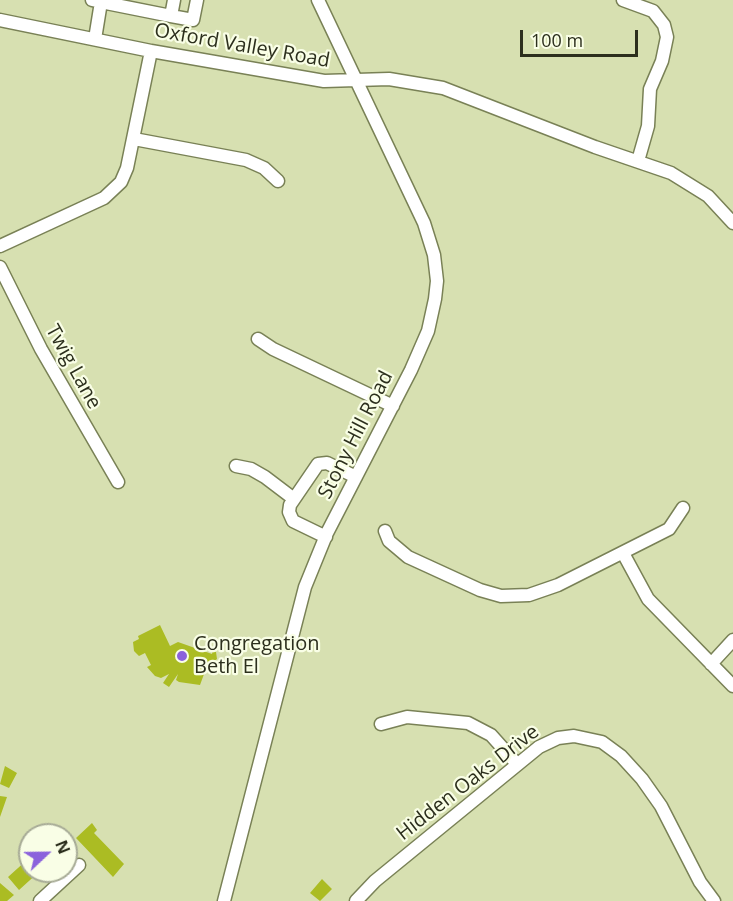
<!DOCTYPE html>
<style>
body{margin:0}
#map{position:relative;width:733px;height:901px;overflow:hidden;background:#d7e0b1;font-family:"Open Sans",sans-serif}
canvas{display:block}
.north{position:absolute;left:18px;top:823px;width:60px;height:60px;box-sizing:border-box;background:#f9fee6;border:2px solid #a7ab96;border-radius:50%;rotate:68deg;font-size:16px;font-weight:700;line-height:24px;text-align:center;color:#2c2f1d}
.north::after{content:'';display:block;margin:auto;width:21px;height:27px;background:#8b62dc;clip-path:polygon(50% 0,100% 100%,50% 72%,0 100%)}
.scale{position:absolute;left:520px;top:30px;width:118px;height:27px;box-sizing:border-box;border:3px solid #2c2f1d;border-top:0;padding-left:8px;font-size:18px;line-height:21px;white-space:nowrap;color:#2c2f1d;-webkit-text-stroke:4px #f9fee6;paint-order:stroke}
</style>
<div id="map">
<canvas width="733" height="901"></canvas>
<div class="north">N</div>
<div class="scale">100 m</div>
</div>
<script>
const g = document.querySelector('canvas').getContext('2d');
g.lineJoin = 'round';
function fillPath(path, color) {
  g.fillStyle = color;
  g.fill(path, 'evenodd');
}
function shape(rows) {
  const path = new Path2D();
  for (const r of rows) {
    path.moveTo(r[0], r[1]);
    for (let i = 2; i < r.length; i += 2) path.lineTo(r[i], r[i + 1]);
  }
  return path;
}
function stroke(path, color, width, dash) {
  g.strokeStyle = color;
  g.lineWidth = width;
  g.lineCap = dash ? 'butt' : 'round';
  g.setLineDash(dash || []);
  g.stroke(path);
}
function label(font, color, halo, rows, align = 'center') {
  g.font = font + ' "Open Sans",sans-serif';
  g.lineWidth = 4.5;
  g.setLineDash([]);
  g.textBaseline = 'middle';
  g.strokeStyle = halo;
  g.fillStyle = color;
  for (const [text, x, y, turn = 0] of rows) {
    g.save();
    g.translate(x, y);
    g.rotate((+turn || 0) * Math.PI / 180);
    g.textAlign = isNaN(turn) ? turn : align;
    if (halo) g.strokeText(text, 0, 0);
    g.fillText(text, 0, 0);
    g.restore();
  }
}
fillPath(shape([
 [160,625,170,646,178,642,212,654,213,650,216,652,217,659,207,666,200,685,179,682,176,680,178,674,169,687,163,683,169,674,161,678,155,676,147,667,151,665,145,653,139,656,134,651,133,642,139,639,138,636],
 [5,766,17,773,9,788,0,784],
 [0,796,7,797,0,817],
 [92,823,97,830,94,833,124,864,113,877,76,838],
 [46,827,53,835,38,835],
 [28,859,30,871,40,871,19,890,8,877],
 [322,879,332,889,320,901,310,893],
 [0,883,14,895,7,901,0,901]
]), '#abbc23');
const minor = shape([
 [92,0,101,2,95,39],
 [102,0,101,2,171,16,174,0],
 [623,0,653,11,664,25,667,37,662,61,650,89,648,126,638,161],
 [171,16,193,20,197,0],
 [0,20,151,51,324,81,389,79,443,88,595,147,671,173,708,196,733,223],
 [134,139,246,160,264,168,278,181],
 [0,246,104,198,121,182,127,168,151,51],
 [0,267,41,349,118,482],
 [258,339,273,349,393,406],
 [236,466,251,469,265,477,294,499],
 [385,531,389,541,408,557,480,590,501,596,529,595,558,585,669,529,683,508],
 [326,537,293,521,289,512,290,505,318,464,327,463,356,477],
 [623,553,648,599,733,686],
 [711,664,733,640],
 [381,724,407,717,468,723,491,735,517,764],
 [40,901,79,865],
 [224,901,305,587,327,533,411,370,428,331,435,299,437,281,434,255,424,223,318,0],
 [356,901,375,881,539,747,558,738,574,736,602,742,621,756,642,779,661,806,700,882,714,901]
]);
stroke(minor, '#798156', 15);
stroke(minor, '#fff', 12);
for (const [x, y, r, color] of [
 [182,656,6,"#8b62dc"]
]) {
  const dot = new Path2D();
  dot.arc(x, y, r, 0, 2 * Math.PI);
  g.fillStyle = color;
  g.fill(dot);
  stroke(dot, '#f9fee6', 2);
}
label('20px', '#2c2f1d', '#f9fee6', [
 ["Oxford Valley Road",242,46,10],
 ["Twig Lane",73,367,61],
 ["Stony Hill Road",356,435,-63],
 ["Hidden Oaks Drive",468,783,-38]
]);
label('20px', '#2c2f1d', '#f9fee6', [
 ["Congregation",194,644],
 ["Beth El",194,667]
], 'left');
</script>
